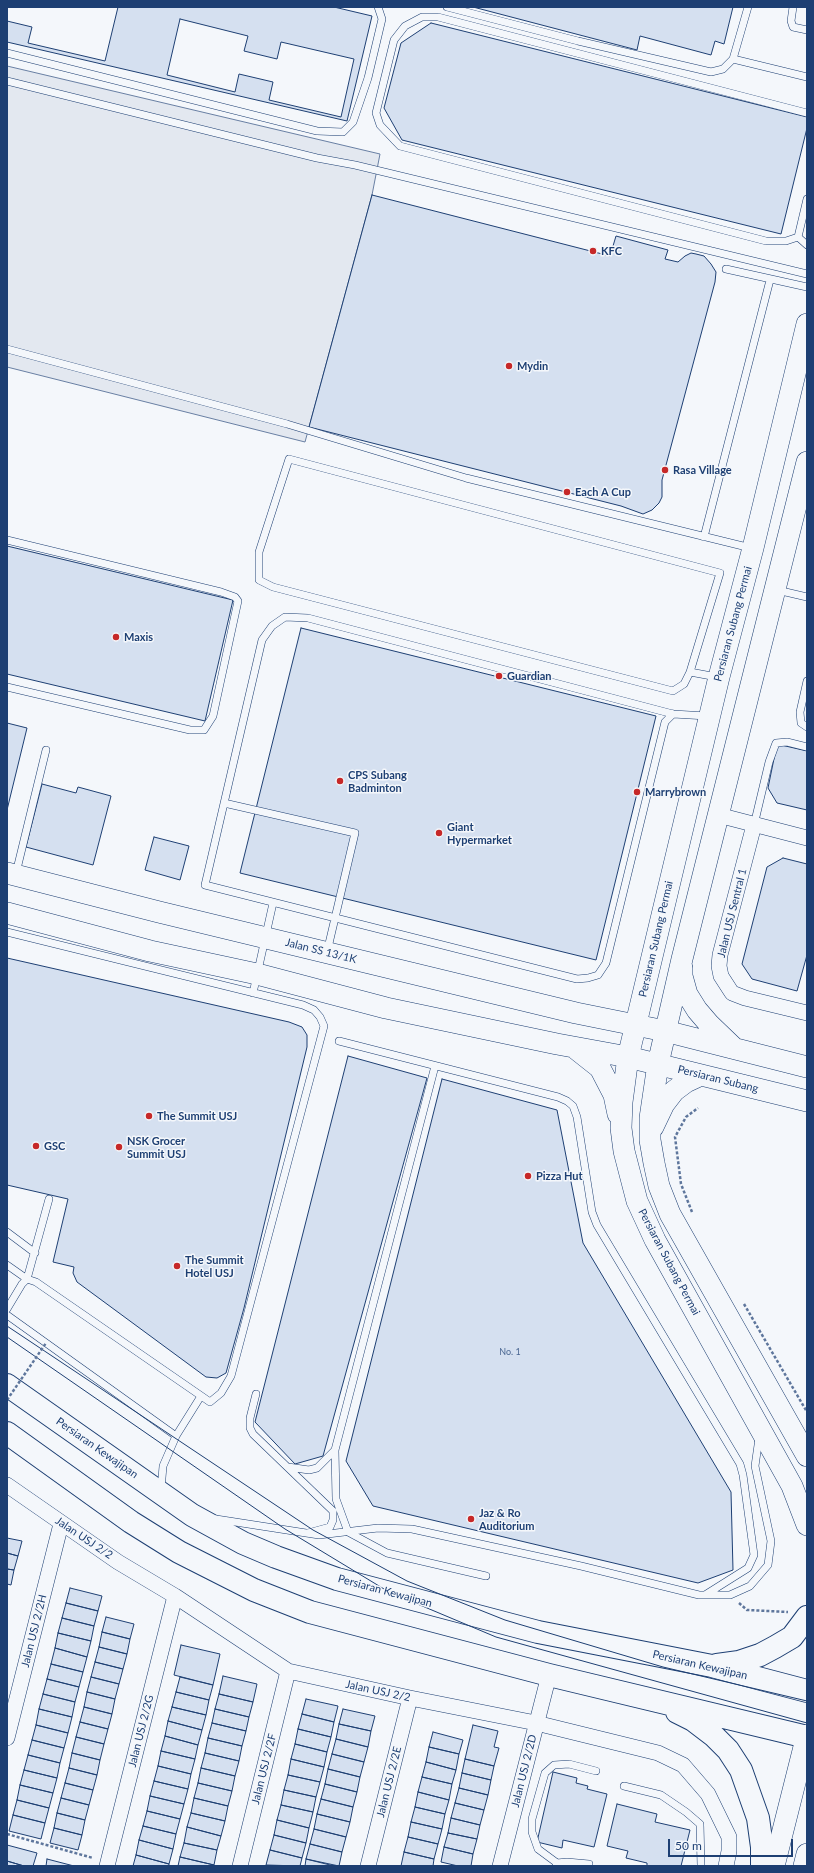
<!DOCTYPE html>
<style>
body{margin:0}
#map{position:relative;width:814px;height:1873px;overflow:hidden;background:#f4f7fb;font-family:Lato,sans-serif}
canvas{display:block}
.frame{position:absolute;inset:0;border:8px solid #1d3f73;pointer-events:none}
.scale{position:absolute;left:668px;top:1839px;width:125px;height:18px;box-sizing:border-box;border:2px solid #1d3f73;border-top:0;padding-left:5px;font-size:12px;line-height:14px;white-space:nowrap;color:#1d3f73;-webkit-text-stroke:3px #f4f7fb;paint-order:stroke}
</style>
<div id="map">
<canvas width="814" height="1873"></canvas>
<div class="frame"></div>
<div class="scale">50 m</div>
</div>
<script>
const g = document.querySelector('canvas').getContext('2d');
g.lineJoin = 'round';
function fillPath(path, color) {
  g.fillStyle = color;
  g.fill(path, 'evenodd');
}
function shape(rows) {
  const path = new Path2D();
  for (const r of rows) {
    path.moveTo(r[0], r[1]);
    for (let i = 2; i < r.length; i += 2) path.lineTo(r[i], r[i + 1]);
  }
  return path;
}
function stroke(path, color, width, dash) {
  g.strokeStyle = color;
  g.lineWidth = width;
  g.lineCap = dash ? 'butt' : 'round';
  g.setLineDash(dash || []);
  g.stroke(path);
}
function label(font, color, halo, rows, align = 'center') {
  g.font = font + ' Lato,sans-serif';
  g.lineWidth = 3;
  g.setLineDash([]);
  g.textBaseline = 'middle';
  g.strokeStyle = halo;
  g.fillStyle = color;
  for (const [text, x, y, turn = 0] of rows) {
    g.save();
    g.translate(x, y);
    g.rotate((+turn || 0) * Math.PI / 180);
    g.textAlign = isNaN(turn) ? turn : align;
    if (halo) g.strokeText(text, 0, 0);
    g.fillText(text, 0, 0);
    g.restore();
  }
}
const parking = shape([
 [7,66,380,154,372,195,305,442,7,367,7,66]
]);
fillPath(parking, '#e3e8f0');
stroke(parking, '#687fa3', 1);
const building = shape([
 [7,7,118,7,105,61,28,43,32,27,7,21,7,7],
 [7,7,334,7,372,16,347,121,7,42,7,7],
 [473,7,733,7,724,44,715,41,711,55,640,36,637,50,473,7],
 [180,19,248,36,244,51,277,59,281,42,354,59,341,117,269,100,273,82,239,74,235,92,167,75,180,19],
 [431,23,807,117,807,128,781,234,402,140,384,108,401,43,431,23],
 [372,195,610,256,616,236,668,250,665,259,678,262,685,256,691,253,696,254,704,256,711,264,716,272,715,282,662,480,662,497,659,503,652,510,643,514,621,506,309,427,372,195],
 [7,546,233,600,205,721,7,674,7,546],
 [301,628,656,716,596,960,240,873,301,628],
 [7,723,27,728,7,810,7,723],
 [777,744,807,751,807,810,777,803,768,788,777,744],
 [42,784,76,793,78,787,111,796,93,865,26,847,42,784],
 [154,837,189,846,180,880,145,870,154,837],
 [783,858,807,864,807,955,797,991,752,979,742,964,767,867,783,858],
 [7,958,289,1022,302,1027,307,1035,307,1047,244,1308,226,1373,217,1378,206,1377,77,1282,73,1273,74,1267,53,1262,68,1199,7,1185,7,958],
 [348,1056,427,1078,323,1456,295,1464,255,1422,348,1056],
 [442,1079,557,1110,583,1243,731,1492,733,1570,698,1583,373,1506,346,1461,442,1079],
 [7,1538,22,1541,18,1556,7,1553,7,1538],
 [7,1553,18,1556,14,1570,7,1569,7,1553],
 [7,1569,14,1570,11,1585,7,1584,7,1569],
 [70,1588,102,1596,98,1611,66,1603,70,1588],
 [66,1603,98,1611,94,1626,62,1618,66,1603],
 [106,1617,134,1624,130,1639,102,1632,106,1617],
 [62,1618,94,1626,91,1641,58,1633,62,1618],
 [102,1632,130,1639,127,1654,99,1647,102,1632],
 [58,1633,91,1641,87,1657,55,1648,58,1633],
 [181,1645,220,1654,213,1685,174,1675,181,1645],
 [99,1647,127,1654,123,1669,95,1662,99,1647],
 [55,1648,87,1657,83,1672,51,1664,55,1648],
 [95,1662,123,1669,119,1684,91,1677,95,1662],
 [51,1664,83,1672,79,1687,47,1679,51,1664],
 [223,1676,257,1684,253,1702,219,1694,223,1676],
 [91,1677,119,1684,115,1699,87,1692,91,1677],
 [180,1677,213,1685,209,1700,176,1692,180,1677],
 [47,1679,79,1687,75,1702,43,1694,47,1679],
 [87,1692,115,1699,112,1714,84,1707,87,1692],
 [176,1692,209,1700,206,1715,172,1707,176,1692],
 [43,1694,75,1702,72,1717,39,1709,43,1694],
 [219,1694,253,1702,249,1717,215,1709,219,1694],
 [306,1699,338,1706,334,1722,302,1714,306,1699],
 [84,1707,112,1714,108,1729,80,1722,84,1707],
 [172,1707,206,1715,202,1730,168,1721,172,1707],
 [39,1709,72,1717,68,1733,36,1725,39,1709],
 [215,1709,249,1717,246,1731,212,1723,215,1709],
 [343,1709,375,1716,371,1731,339,1724,343,1709],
 [302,1714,334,1722,331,1737,298,1729,302,1714],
 [168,1721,202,1730,198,1745,165,1736,168,1721],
 [80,1722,108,1729,104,1744,76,1737,80,1722],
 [212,1723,246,1731,242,1746,208,1738,212,1723],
 [339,1724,371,1731,368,1747,336,1739,339,1724],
 [36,1725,68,1733,64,1748,32,1740,36,1725],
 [473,1725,498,1731,494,1747,499,1748,494,1766,465,1759,473,1725],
 [298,1729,331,1737,327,1752,295,1744,298,1729],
 [433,1732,463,1740,459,1754,429,1747,433,1732],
 [165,1736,198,1745,195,1759,161,1751,165,1736],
 [76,1737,104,1744,100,1760,72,1753,76,1737],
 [208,1738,242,1746,239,1761,205,1753,208,1738],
 [336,1739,368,1747,364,1762,332,1754,336,1739],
 [32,1740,64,1748,60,1763,28,1755,32,1740],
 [295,1744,327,1752,324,1767,291,1759,295,1744],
 [429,1747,459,1754,456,1770,426,1762,429,1747],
 [161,1751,195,1759,191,1774,158,1766,161,1751],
 [72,1753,100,1760,97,1775,69,1768,72,1753],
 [205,1753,239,1761,235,1776,201,1768,205,1753],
 [332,1754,364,1762,360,1777,328,1769,332,1754],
 [28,1755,60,1763,57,1778,24,1770,28,1755],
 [291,1759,324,1767,320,1782,288,1775,291,1759],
 [465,1759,494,1766,491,1780,462,1773,465,1759],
 [426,1762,456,1770,452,1784,422,1777,426,1762],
 [158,1766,191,1774,188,1789,154,1781,158,1766],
 [69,1768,97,1775,93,1790,65,1783,69,1768],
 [201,1768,235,1776,232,1791,198,1783,201,1768],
 [328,1769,360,1777,357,1792,325,1784,328,1769],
 [24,1770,57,1778,53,1793,20,1785,24,1770],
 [553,1772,577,1778,576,1783,588,1786,587,1789,607,1794,594,1847,563,1840,562,1848,537,1842,553,1772],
 [462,1773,491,1780,488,1795,459,1788,462,1773],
 [288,1775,320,1782,316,1797,284,1790,288,1775],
 [422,1777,452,1784,449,1800,418,1792,422,1777],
 [154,1781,188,1789,184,1804,150,1796,154,1781],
 [65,1783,93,1790,89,1805,61,1798,65,1783],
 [198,1783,232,1791,228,1806,194,1798,198,1783],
 [325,1784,357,1792,353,1807,321,1799,325,1784],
 [20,1785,53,1793,49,1808,17,1800,20,1785],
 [459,1788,488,1795,484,1810,455,1803,459,1788],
 [284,1790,316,1797,313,1812,281,1805,284,1790],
 [418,1792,449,1800,445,1814,415,1807,418,1792],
 [150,1796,184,1804,180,1819,147,1811,150,1796],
 [61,1798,89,1805,85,1820,57,1813,61,1798],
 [194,1798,228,1806,225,1821,191,1813,194,1798],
 [321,1799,353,1807,350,1822,317,1814,321,1799],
 [17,1800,49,1808,45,1823,13,1815,17,1800],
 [455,1803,484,1810,480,1825,451,1818,455,1803],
 [617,1804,657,1814,655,1822,690,1830,681,1866,647,1866,647,1863,626,1858,628,1851,607,1846,617,1804],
 [281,1805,313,1812,309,1828,277,1820,281,1805],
 [415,1807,445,1814,442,1829,411,1822,415,1807],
 [147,1811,180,1819,176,1834,143,1826,147,1811],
 [57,1813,85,1820,82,1835,54,1828,57,1813],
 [191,1813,225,1821,221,1836,187,1827,191,1813],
 [317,1814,350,1822,346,1837,314,1829,317,1814],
 [13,1815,45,1823,41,1839,9,1831,13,1815],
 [451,1818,480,1825,477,1839,448,1833,451,1818],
 [277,1820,309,1828,306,1843,274,1835,277,1820],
 [411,1822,442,1829,438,1844,408,1837,411,1822],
 [143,1826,176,1834,173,1849,139,1840,143,1826],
 [187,1827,221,1836,217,1850,184,1843,187,1827],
 [54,1828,82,1835,78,1850,50,1843,54,1828],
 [314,1829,346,1837,342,1852,310,1844,314,1829],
 [448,1833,477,1839,473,1854,444,1847,448,1833],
 [274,1835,306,1843,302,1858,270,1850,274,1835],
 [408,1837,438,1844,434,1859,404,1852,408,1837],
 [139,1840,173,1849,169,1864,136,1855,139,1840],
 [184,1843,217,1850,214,1865,180,1857,184,1843],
 [310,1844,342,1852,339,1866,306,1859,310,1844],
 [7,1845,37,1853,33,1866,24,1866,7,1861,7,1845],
 [444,1847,473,1854,471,1866,458,1866,441,1862,444,1847],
 [270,1850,302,1858,300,1866,266,1865,270,1850],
 [404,1852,434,1859,433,1866,401,1866,404,1852],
 [136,1855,169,1864,169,1866,133,1866,136,1855],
 [180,1857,214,1865,214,1866,178,1866,180,1857],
 [47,1859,74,1866,46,1866,47,1859],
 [306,1859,334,1866,305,1866,306,1859],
 [7,1861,24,1866,7,1866,7,1861]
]);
fillPath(building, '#d5e0f0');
stroke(building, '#1d3f73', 1);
const lane = shape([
 [447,7,578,41,711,72,723,69,733,59,748,7],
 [793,7,791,21,793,27,807,30],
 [7,53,317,131,343,132,353,122,368,78,382,19,378,7],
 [733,59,807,77],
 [7,81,317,158,355,165,807,274],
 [807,199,798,237,807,245],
 [798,237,786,241,766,241,400,146,380,125,376,113,394,40,405,26,422,17,438,17,807,113],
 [726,269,807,287],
 [7,349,287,424,466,478,751,548],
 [289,459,720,573,690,672,684,684,673,691,273,587,259,580,259,552,289,459],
 [704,537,770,280],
 [7,540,221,592,235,597,238,601,213,716,204,730,190,730,7,687],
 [777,590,807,597],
 [690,672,717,677],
 [807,681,800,712,801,723,807,727],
 [673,714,665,722,606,963,598,975,588,978,577,979,205,885,262,640,272,626,285,617,308,618,673,714,707,716],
 [224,803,355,833,327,952],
 [754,825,769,762,776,743,787,742,807,747],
 [16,873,46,750],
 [7,932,303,1005,314,1010,320,1017,324,1026,231,1376,221,1393,210,1402,36,1282,27,1279,22,1284,7,1309],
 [253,993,273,903],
 [435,1066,335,1450,336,1499,348,1532,387,1553,486,1576],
 [7,1232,35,1253],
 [7,1265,27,1279,49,1199],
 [7,1315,176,1436],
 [256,1394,250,1418,250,1428,253,1434,333,1511,333,1520,330,1527,308,1533],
 [288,1467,309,1470,317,1468,335,1450],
 [161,1490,163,1466,176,1436,201,1396],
 [216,1519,319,1535,378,1528,412,1529,581,1566,699,1595,705,1595,748,1568,754,1555,743,1475,740,1464,597,1225,592,1212,577,1117,573,1106,567,1101,558,1097,339,1041],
 [705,1595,730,1595,750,1586,768,1565,771,1541,755,1466,759,1438],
 [624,1786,661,1795,686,1812,700,1824,701,1866],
 [557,1863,538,1849,532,1832,532,1819,545,1773,554,1765,569,1764,596,1771],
 [556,1866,557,1863,567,1862,589,1864]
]);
const street = shape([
 [718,815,807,838],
 [754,825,720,955,719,966,721,976,732,993,745,998,807,1013],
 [7,1485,118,1562,175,1596,288,1671,410,1698,536,1723,658,1753,683,1765,708,1794,729,1837,729,1851,726,1866],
 [7,1738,61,1524],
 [107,1866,175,1596],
 [240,1866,288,1671],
 [368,1866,410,1698],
 [500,1866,549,1675]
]);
const secondary = shape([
 [807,324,753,548,719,677,628,1057,622,1102,621,1128,624,1151,637,1201,655,1240,792,1486,807,1525],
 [807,462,682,959,658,1064,650,1118,650,1140,654,1163,659,1186,670,1214,807,1456],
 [7,873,159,912,576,1013,665,1031,807,1067],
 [7,913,150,951,257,974,386,1008,557,1044,628,1057,807,1101],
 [682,968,682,976,687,994,697,1010,709,1024,734,1048],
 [576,1049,600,1068,614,1095,618,1114],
 [653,1127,664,1104,674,1091,686,1082,701,1075],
 [774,1866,807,1735],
 [804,1866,807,1854]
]);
const primary = shape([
 [7,1385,192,1515,243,1543,276,1557,337,1579,538,1632,712,1666,807,1691],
 [7,1433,131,1522,179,1552,254,1590,310,1612,549,1675,807,1737],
 [717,1665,739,1662,760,1655,775,1647,792,1637,807,1617],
 [677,1712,693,1720,714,1736,728,1750,741,1770,758,1818,762,1847,762,1866]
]);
stroke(lane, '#1d3f73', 8);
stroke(street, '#1d3f73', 16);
stroke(secondary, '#1d3f73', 22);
stroke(primary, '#1d3f73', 24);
stroke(shape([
 [692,1212,681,1184,675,1137,686,1117,698,1108],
 [744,1304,807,1412],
 [739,1603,747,1610,788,1612],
 [7,1834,93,1858]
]), '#5e769c', 2.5, [3, 2]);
stroke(lane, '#f4f7fb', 7);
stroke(street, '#f4f7fb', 15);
stroke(secondary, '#f4f7fb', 21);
stroke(primary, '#f4f7fb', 22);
stroke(shape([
 [7,1326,313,1530,407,1581,505,1620,663,1667,807,1701],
 [7,1337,285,1529,389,1592,496,1637,807,1723]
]), '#1d3f73', 1);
stroke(shape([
 [7,1400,46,1343]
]), '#5e769c', 2.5, [3, 2]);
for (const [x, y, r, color] of [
 [593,251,4,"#c62828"],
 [509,366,4,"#c62828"],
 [665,470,4,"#c62828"],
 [567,492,4,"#c62828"],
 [116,637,4,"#c62828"],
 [499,676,4,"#c62828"],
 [340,781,4,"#c62828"],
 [637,792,4,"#c62828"],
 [439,833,4,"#c62828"],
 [149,1116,4,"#c62828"],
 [36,1146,4,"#c62828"],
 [119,1147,4,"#c62828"],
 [528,1176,4,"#c62828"],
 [177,1266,4,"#c62828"],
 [471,1519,4,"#c62828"]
]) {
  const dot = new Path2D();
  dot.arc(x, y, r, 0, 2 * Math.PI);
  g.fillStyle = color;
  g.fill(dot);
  stroke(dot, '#f4f7fb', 1.5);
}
label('9px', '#4b6792', null, [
 ["No. 1",510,1352]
]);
label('bold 11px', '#1d3f73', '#f4f7fb', [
 ["KFC",601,251],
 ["Mydin",517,366],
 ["Rasa Village",673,470],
 ["Each A Cup",575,492],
 ["Maxis",124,637],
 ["Guardian",507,676],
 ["CPS Subang",348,775],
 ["Badminton",348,788],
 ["Marrybrown",645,792],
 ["Giant",447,827],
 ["Hypermarket",447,840],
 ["The Summit USJ",157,1116],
 ["NSK Grocer",127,1141],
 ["Summit USJ",127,1154],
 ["GSC",44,1146],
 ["Pizza Hut",536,1176],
 ["The Summit",185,1260],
 ["Hotel USJ",185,1273],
 ["Jaz & Ro",479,1513],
 ["Auditorium",479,1526]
], 'left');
label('11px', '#1d3f73', '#f4f7fb', [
 ["Persiaran Subang Permai",733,624,-75],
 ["Jalan USJ Sentral 1",732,913,-76],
 ["Persiaran Subang Permai",656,939,-77],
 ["Jalan SS 13/1K",321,951,14],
 ["Persiaran Subang",718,1079,14],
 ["Persiaran Subang Permai",669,1262,62],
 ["Persiaran Kewajipan",97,1448,35],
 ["Jalan USJ 2/2",84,1538,34],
 ["Persiaran Kewajipan",385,1591,15],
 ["Jalan USJ 2/2H",34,1631,-76],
 ["Persiaran Kewajipan",700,1665,13],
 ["Jalan USJ 2/2",378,1691,12],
 ["Jalan USJ 2/2G",141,1731,-76],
 ["Jalan USJ 2/2F",264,1769,-76],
 ["Jalan USJ 2/2D",524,1771,-76],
 ["Jalan USJ 2/2E",389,1782,-76]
]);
</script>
